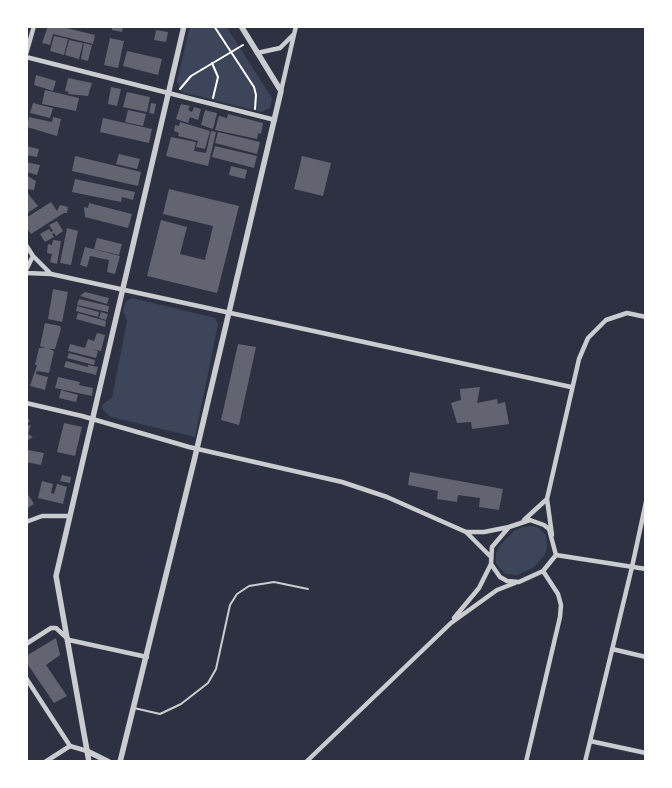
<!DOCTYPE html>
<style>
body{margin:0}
#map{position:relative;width:672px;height:788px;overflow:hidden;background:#2d3142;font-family:"Golos Text",sans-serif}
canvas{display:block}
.frame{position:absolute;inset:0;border:28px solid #fff;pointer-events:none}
</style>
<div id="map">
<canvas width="672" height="788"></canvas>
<div class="frame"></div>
</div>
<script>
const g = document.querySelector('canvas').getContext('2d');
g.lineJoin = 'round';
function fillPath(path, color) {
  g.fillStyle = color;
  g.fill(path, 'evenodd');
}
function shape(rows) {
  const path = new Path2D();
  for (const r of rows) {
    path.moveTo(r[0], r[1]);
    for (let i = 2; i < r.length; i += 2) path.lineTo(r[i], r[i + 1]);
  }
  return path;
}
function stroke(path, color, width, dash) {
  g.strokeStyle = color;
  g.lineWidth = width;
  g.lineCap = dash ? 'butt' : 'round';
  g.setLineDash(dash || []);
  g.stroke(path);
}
fillPath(shape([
 [190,26,226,26,272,98,270,108,261,112,182,92,177,81],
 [132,298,215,318,218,324,195,437,111,417,102,409,102,405,112,398,127,321,123,310,126,301],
 [533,526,539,528,546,535,547,548,544,556,533,568,517,575,505,574,496,563,496,553,500,545,514,531,523,527]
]), '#3c4559');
fillPath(shape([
 [48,26,58,26,95,35,93,44,53,34,50,45,42,43],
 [112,26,123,26,122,32,112,30],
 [156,30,168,32,166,42,154,40],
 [54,36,68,39,64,55,50,51],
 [110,38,124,41,118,68,104,65],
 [69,40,83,43,79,59,65,55],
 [84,43,92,45,88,61,81,59],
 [127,51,162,59,158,75,123,66],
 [36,75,56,81,53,91,34,85],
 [68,78,92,83,88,96,68,94,69,92,65,91],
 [111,87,121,89,117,106,108,104],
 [45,90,79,98,76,111,42,104],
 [127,92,150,97,147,112,123,107],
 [33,103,53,108,50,118,30,113],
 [151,103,156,104,154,114,149,113],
 [181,104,190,106,188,110,192,112,194,107,201,109,198,120,190,117,188,123,176,119],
 [128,110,146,114,143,126,125,122],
 [205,110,217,113,213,129,201,125],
 [228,114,263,123,261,134,258,133,257,139,215,130,219,116,227,118],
 [29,117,52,122,53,117,61,119,57,136,27,127],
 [103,118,152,129,149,143,100,132],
 [180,122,210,131,205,149,196,147,198,141,178,136,179,133,174,131,175,125,179,126],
 [211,131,216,132,208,166,166,156,171,137,196,142,194,151,206,153],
 [218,132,260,142,257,154,215,143],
 [26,146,39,149,37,157,26,155],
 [215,146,257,156,254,168,212,157],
 [119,154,140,159,137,169,116,164],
 [75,156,141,172,138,186,72,171],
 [302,156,331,163,323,196,294,189],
 [26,162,40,165,37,175,26,172],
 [231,166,247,170,245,179,229,175],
 [26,175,36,181,34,190,26,189],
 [75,179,135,192,133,200,122,197,121,202,72,192],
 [169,189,239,206,217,293,147,276,161,220,187,227,180,254,205,260,213,226,163,214],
 [26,191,38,206,26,214,26,202,29,201,26,198],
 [51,202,57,211,60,205,68,207,67,213,64,213,31,234,26,227,26,218],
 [89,203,132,214,128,228,85,217,84,207,88,208],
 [57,221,63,231,56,236,54,233,52,234,54,237,45,242,40,234,49,229,51,232,53,231,49,225],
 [67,228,78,231,71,265,60,263],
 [97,238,122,244,119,255,94,249],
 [53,240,61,241,57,264,50,262,52,254,47,253,48,244,52,245],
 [85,247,120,256,115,274,107,272,109,260,90,256,87,267,80,265],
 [53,289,68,292,62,322,48,319],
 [85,292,109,298,107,304,80,296],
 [79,299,109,306,108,312,77,305],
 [77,306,99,312,98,317,76,311],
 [101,312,108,314,106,320,99,318],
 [78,313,106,321,105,327,76,319],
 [45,323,60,326,61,329,55,349,49,349,54,351,49,373,37,371,36,374,48,377,45,390,30,386,37,365,35,365,39,348,45,348,40,346],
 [97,333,105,335,101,351,93,349,98,351,96,358,68,351,70,344,85,348,88,339,94,341],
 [238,344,256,347,239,425,221,420],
 [69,353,95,360,94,365,67,358],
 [66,361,88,367,88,365,98,367,96,375,64,367],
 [58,377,80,382,79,385,93,388,92,396,55,388],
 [480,387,477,403,497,399,498,404,505,402,509,424,472,429,471,422,457,423,451,403,461,400,460,389],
 [61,390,78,395,76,402,59,398],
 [26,416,30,421,27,423,29,426,31,424,28,434,33,437,26,441],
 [64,423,82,427,75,456,57,452],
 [28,450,44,453,41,465,26,462],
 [410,472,503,489,499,510,479,507,480,498,458,495,457,502,437,499,438,491,408,485],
 [62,475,71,477,70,483,60,481],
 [42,481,53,484,51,493,54,494,57,484,67,487,63,504,38,498],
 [26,491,34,504,26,509],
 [56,638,60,655,46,665,67,696,54,703,26,662,26,656]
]), '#626471');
stroke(shape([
 [214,26,254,87,256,95,255,109],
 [212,63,218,77,213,98],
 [180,89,191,76,243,45]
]), '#fff', 2);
stroke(shape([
 [134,708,160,714,181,704,208,683,216,669,230,605,237,594,249,586,274,582,308,589]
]), '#caccd0', 2);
stroke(shape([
 [257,53,280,48,293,35],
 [26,54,34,26],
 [26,57,275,120],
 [281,91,296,26],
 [26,245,33,256,50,273],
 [26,270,33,256],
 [26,273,51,274,571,387],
 [26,403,82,416,189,447,342,482,387,497,466,532,484,532,509,527],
 [524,520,547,499],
 [530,520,544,525,549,529,556,555,543,571,519,582,507,581,500,577,491,564,492,547,509,527,530,520],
 [26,522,42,516,70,516],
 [466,532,490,556],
 [552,535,547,499,579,359,588,338,606,320,627,313,646,317],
 [556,555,646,569],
 [454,618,479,588,491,564],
 [26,644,51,628,56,628,69,640,147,657],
 [612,649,646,657],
 [26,678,70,746],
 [590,741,646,753],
 [45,762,70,746,87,751],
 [306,762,451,623,497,590,515,583],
 [526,762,560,617,561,605,558,594,543,571],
 [585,762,632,567,646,502]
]), '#caccd0', 4.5);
stroke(shape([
 [87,751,109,762],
 [89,762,56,576,184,26],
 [120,762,194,461,281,91,241,26]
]), '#caccd0', 5.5);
</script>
